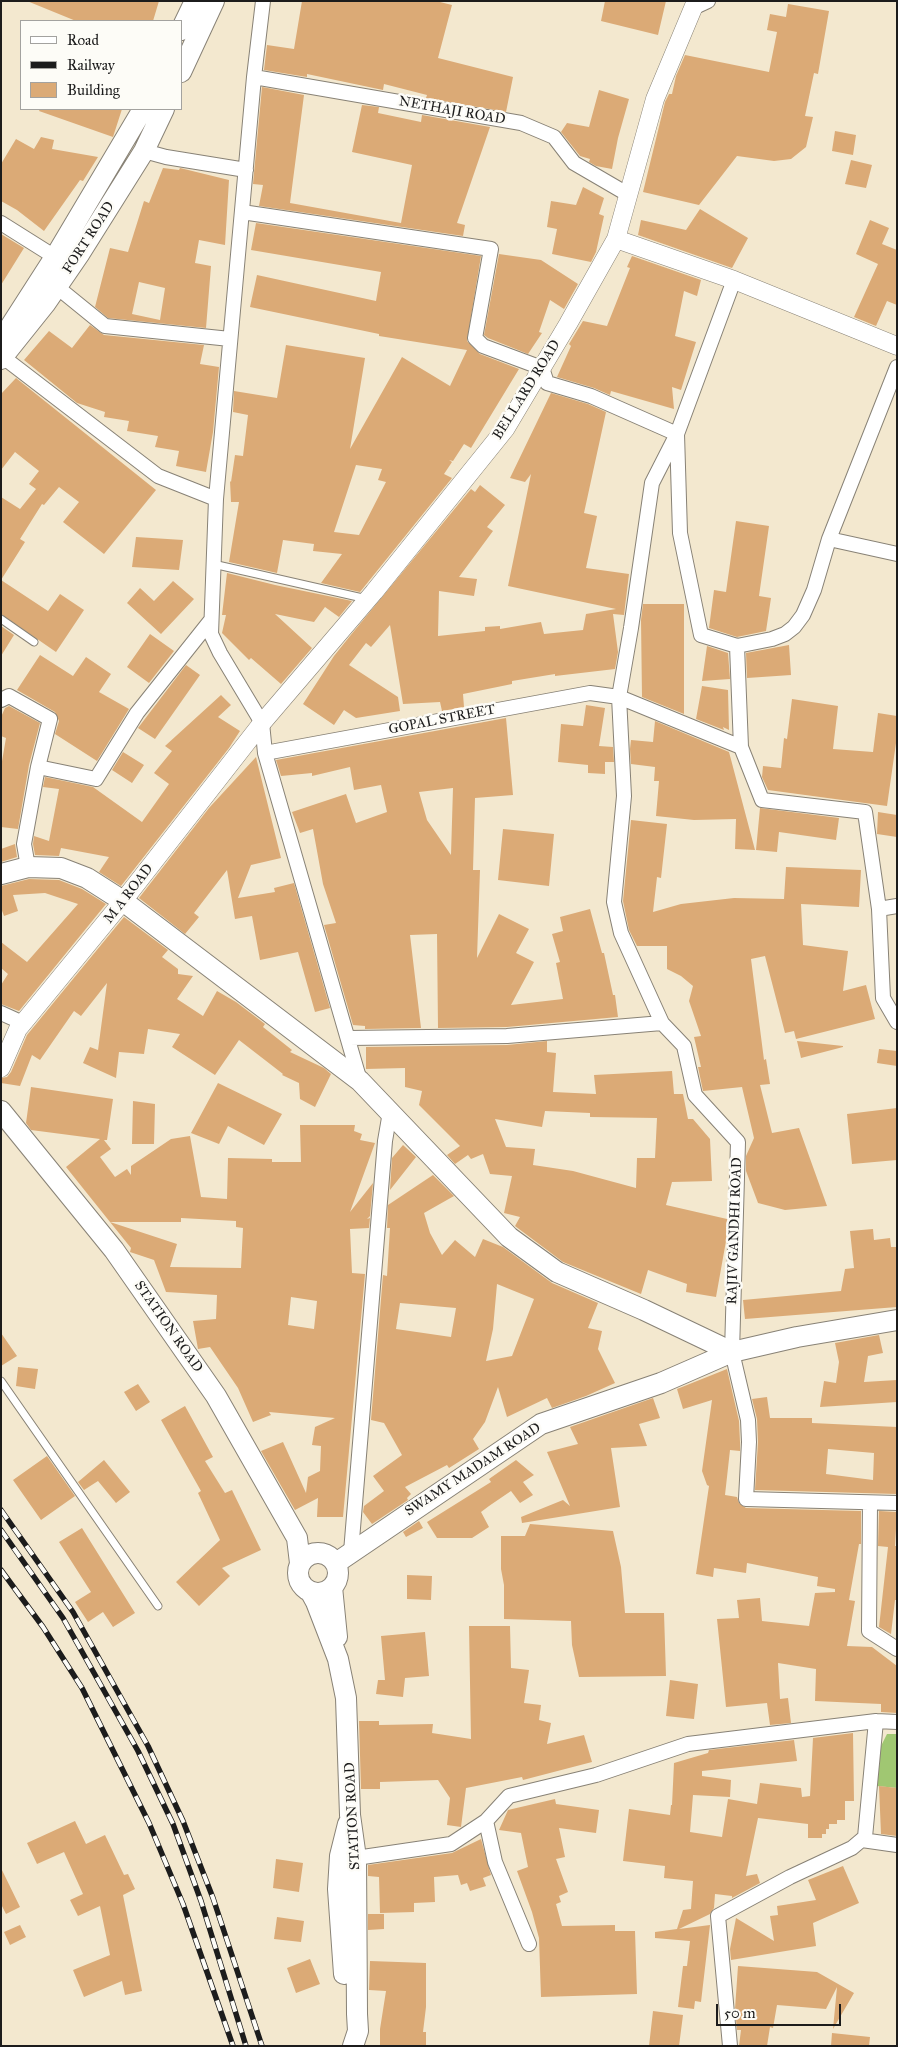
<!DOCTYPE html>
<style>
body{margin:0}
#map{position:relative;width:898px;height:2047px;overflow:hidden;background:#f3e8cf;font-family:"IM FELL Great Primer",serif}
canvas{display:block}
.frame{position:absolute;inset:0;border:2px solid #1c1c1c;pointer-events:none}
.legend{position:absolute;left:20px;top:20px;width:162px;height:90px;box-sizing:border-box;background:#fdfcf7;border:1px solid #a3a29f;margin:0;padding:6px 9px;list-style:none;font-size:15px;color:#1c1c1c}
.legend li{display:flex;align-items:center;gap:10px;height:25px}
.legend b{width:25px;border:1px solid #a3a29f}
.scale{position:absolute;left:716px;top:2004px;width:125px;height:22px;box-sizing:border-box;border:2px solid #1c1c1c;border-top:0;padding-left:6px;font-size:15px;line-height:18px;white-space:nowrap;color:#1c1c1c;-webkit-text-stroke:4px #fdfcf7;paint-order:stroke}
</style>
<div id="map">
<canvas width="898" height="2047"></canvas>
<div class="frame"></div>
<ul class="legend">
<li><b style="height:6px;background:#fff"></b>Road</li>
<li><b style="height:6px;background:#1c1c1c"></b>Railway</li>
<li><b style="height:14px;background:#dbaa76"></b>Building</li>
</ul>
<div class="scale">50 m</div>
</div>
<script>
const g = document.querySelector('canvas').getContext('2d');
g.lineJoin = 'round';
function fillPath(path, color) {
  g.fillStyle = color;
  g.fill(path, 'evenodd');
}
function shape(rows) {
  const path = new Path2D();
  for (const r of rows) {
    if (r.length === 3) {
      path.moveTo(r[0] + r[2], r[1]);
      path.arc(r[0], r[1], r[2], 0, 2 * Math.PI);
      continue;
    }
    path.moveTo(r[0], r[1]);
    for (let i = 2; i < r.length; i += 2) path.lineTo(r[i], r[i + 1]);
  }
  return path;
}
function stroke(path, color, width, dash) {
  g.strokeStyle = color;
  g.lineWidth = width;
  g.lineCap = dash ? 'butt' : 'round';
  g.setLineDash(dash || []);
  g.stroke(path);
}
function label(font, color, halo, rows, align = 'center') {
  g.font = font + ' "IM FELL Great Primer",serif';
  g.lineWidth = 5;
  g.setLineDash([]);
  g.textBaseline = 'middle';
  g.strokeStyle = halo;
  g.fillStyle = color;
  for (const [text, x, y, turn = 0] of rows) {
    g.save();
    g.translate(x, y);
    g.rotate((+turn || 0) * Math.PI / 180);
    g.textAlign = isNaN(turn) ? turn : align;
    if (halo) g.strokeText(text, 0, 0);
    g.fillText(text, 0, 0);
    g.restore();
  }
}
fillPath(shape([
 [887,1734,897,1734,897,1788,877,1786,881,1746]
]), '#a0c772');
fillPath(shape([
 [27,1,159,1,153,21,76,21],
 [302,1,436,1,452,5,438,58,513,77,506,112,426,98,427,95,384,84,383,90,307,74,307,77,264,70,267,45,294,49],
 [605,1,666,1,658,35,601,21],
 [788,4,829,11,818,74,814,73,805,116,813,117,806,147,791,159,774,161,737,156,699,205,643,192,665,102,669,94,672,94,676,76,685,55,769,72,777,32,767,30,770,14,786,17],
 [262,87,304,95,290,203,401,223,412,165,352,152,362,105,379,107,378,113,421,122,422,115,490,127,457,223,465,225,463,236,259,206,263,185,253,184],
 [599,90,629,99,618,138,612,169,596,166,589,162,590,159,580,156,561,132,567,123,589,127],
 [40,109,122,109,113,137,39,111],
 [835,131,856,135,853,155,832,151],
 [41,137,54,140,52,149,98,157,83,181,80,180,44,231,17,210,1,201,1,164,16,139,34,149],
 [851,160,872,165,866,188,845,184],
 [163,168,179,170,180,168,229,180,225,245,199,240,195,263,211,266,206,328,108,318,95,307,110,248,128,252,144,201,149,203],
 [139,282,165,288,160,320,132,314],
 [583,187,604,198,599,214,604,216,596,252,591,262,552,254,557,229,547,227,551,201,576,205],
 [700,209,748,238,732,268,638,235,641,220,686,230],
 [870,220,889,228,882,244,897,250,897,305,887,301,876,326,854,317,878,264,856,254],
 [256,223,481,256,467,341,480,354,519,369,471,448,464,444,453,461,449,460,452,462,444,474,452,478,360,592,321,583,342,554,313,551,314,544,283,540,277,573,229,562,239,502,231,502,230,481,231,482,235,455,243,456,248,415,233,412,234,391,277,398,286,345,365,358,350,449,402,357,450,386,467,350,379,336,379,334,250,307,257,275,376,301,381,272,251,250],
 [356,465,382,469,378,480,386,482,359,535,334,532],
 [1,234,24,248,1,285],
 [499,254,541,260,578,284,564,309,550,300,539,332,542,333,528,354,488,338,484,335],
 [632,256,701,280,697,296,684,291,675,336,696,342,681,390,672,387,674,409,611,391,610,395,594,388,557,377,571,346,569,344,583,321,607,326,630,268,627,267],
 [90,325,104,335,204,345,200,364,219,367,213,432,206,472,176,466,179,451,155,447,158,436,127,431,129,421,104,417,105,412,77,403,24,360,49,331,72,348],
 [16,378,156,490,104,554,63,522,79,502,59,487,44,505,42,504,20,539,25,542,1,580,48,611,60,594,84,610,56,652,1,614,1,497,20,509,36,489,29,484,39,471,15,452,1,470,1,394],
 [551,393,588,404,606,412,584,513,597,516,586,568,629,574,624,615,613,614,618,652,615,669,555,676,555,674,512,681,512,684,463,694,464,707,442,711,440,702,403,704,390,625,371,647,366,643,349,665,398,697,400,711,356,718,344,710,334,725,303,704,334,656,350,636,471,489,475,492,480,485,505,505,487,527,493,531,459,577,477,579,474,596,439,591,438,636,485,631,485,627,500,626,500,629,541,622,544,634,583,630,586,614,616,609,508,586,531,474,525,482,510,478],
 [736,521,769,526,759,596,771,598,766,631,737,637,709,628,714,590,726,592],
 [136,537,183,540,179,570,132,567],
 [227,573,275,585,352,601,339,617,325,607,314,622,275,614,312,648,281,684,251,658,249,660,222,633,226,615,222,615],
 [173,581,194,599,161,634,127,603,140,588,154,601],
 [643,604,684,604,684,714,642,697,641,620],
 [1,626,14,635,1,656],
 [150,634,174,651,149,683,127,667],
 [789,645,791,675,747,678,746,653],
 [707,646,728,653,730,679,702,681],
 [40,655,73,676,86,657,111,674,99,692,129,709,97,761,55,734,59,721,55,712,17,690],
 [186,665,200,675,155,739,138,728],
 [702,686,728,690,729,730,723,727,724,730,696,719],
 [221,695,231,705,218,717,240,731,229,748,121,886,99,872,109,857,61,848,59,856,35,855,33,844,34,836,49,841,59,789,43,787,45,777,93,787,142,822,169,784,154,773,172,751,165,746],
 [792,699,838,706,833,749,873,752,878,713,897,716,897,736,887,806,768,790,762,777,763,766,781,768,784,738,787,739],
 [586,705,605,708,599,746,613,747,614,762,605,762,605,774,588,773,588,765,558,762,561,724,583,726],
 [9,706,40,723,29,765,18,829,1,827,1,767,6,738,1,736,1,717,5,708],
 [506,718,513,795,475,798,473,870,480,870,477,958,499,914,529,929,516,953,534,962,511,1005,563,999,556,963,560,962,552,934,563,931,560,917,590,909,602,953,604,953,613,995,615,995,618,1017,507,1027,438,1028,437,934,410,935,421,1028,365,1029,365,1026,353,1025,324,925,336,923,323,884,313,829,300,833,292,812,346,794,356,823,387,812,381,785,354,790,350,767,312,776,312,773,281,776,276,760],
 [453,788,451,855,427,820,419,792],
 [655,721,729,752,755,850,735,849,736,819,694,820,656,816,659,781,654,781,655,767,631,764,630,749,631,740,653,742],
 [123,752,144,765,132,783,112,770],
 [256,757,281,858,251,865,238,898,275,892,274,888,294,883,330,1008,315,1012,298,952,260,960,252,916,235,919,227,870,194,913,199,917,185,934,139,898,209,808],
 [760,808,839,818,836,840,779,832,777,852,756,850],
 [878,812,897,815,897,837,877,834],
 [631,820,667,824,661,878,657,877,653,912,681,904,734,898,784,899,786,867,861,870,859,907,801,904,803,945,848,951,843,991,866,985,875,1019,796,1039,794,1031,785,1033,765,956,751,959,764,1060,766,1059,770,1084,760,1085,772,1133,799,1128,827,1206,785,1210,758,1203,746,1171,746,1156,754,1138,742,1087,703,1091,698,1067,701,1067,694,1037,701,1036,689,1001,693,986,681,976,667,969,667,946,637,946,629,930,623,901],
 [503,829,554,834,549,886,498,880],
 [15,844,17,857,1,862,1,849],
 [29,879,59,880,82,889,106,904,19,1011,1,1004,1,985,8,974,1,968,1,942,27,962,78,904,45,893,13,895,18,911,4,916,1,908,1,886],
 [124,917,168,950,162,957,178,969,178,974,193,976,177,999,203,1016,217,991,236,1002,265,1024,263,1027,292,1050,290,1052,324,1068,331,1074,315,1107,300,1099,299,1083,282,1075,283,1074,239,1040,215,1075,172,1047,180,1034,148,1029,144,1054,119,1052,116,1078,83,1063,90,1047,98,1050,107,983,81,1016,74,1011,40,1060,32,1055,20,1086,1,1083,1,1078,7,1077,11,1072,27,1035],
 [547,1041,547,1052,556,1053,553,1092,596,1094,594,1075,672,1071,674,1094,683,1094,688,1119,693,1119,710,1139,712,1181,672,1182,666,1205,727,1219,726,1241,716,1297,686,1292,687,1284,648,1270,641,1294,563,1262,515,1226,520,1217,504,1213,512,1176,490,1174,483,1154,471,1159,468,1155,455,1164,447,1155,460,1146,419,1105,422,1091,405,1087,405,1068,366,1069,366,1047,507,1045],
 [545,1111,590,1113,590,1117,657,1118,655,1158,637,1158,636,1188,573,1171,533,1165,535,1149,506,1147,495,1119,542,1127],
 [797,1041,843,1046,843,1047,801,1058],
 [879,1049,897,1051,897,1066,877,1063],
 [218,1083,282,1114,264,1145,228,1126,219,1144,191,1133],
 [31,1087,113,1099,107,1140,104,1140,111,1149,100,1157,115,1177,127,1169,131,1175,131,1166,171,1139,190,1136,201,1197,227,1199,228,1158,272,1159,272,1162,301,1162,300,1125,355,1125,354,1131,362,1134,360,1140,375,1143,350,1212,373,1183,370,1216,367,1219,370,1218,369,1228,350,1229,352,1273,365,1274,343,1517,317,1517,318,1498,295,1510,261,1451,283,1442,306,1493,308,1477,320,1471,321,1446,312,1445,315,1427,335,1418,269,1412,271,1415,253,1422,238,1388,210,1347,198,1349,193,1321,216,1319,217,1295,166,1292,154,1260,130,1252,131,1248,110,1222,177,1244,170,1267,241,1268,243,1228,236,1227,236,1221,181,1218,181,1222,110,1222,66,1167,100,1139,31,1130,26,1123],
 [291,1297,317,1301,314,1329,288,1325],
 [133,1101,155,1104,154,1144,132,1144],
 [897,1108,897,1160,852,1164,847,1114],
 [403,1145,416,1157,390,1190,392,1158],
 [433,1175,454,1196,424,1213,430,1233,442,1255,455,1240,475,1257,483,1239,503,1247,552,1283,598,1303,588,1328,602,1331,598,1349,615,1383,586,1396,552,1408,547,1398,507,1417,498,1387,485,1422,473,1439,479,1449,449,1468,447,1465,405,1487,411,1494,407,1498,408,1500,372,1524,363,1512,364,1506,384,1491,373,1476,402,1455,384,1423,371,1420,383,1275,387,1276,390,1228,387,1228,388,1205],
 [497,1284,534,1299,512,1356,486,1361,493,1329],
 [400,1303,456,1308,451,1337,396,1329],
 [873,1229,874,1240,890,1238,891,1247,897,1247,897,1307,745,1319,743,1300,841,1291,845,1269,854,1268,850,1231],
 [1,1333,17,1356,1,1366],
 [879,1335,883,1353,868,1356,864,1382,897,1380,897,1402,820,1407,824,1381,836,1383,839,1362,835,1343],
 [18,1367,38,1369,35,1389,16,1386],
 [727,1369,739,1421,740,1442,740,1451,730,1450,725,1495,737,1497,739,1503,746,1508,861,1511,861,1544,859,1544,849,1600,855,1601,847,1646,872,1647,897,1666,897,1713,881,1712,881,1704,815,1701,816,1669,778,1663,780,1699,788,1698,791,1723,770,1725,767,1703,726,1707,717,1619,739,1618,737,1600,760,1598,762,1621,809,1626,815,1593,835,1592,835,1589,817,1586,818,1577,747,1563,746,1573,714,1568,713,1577,696,1574,709,1486,707,1485,702,1471,712,1400,683,1409,677,1389],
 [138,1384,150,1402,136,1411,124,1392],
 [767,1397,770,1418,812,1418,812,1423,897,1427,897,1494,755,1490,758,1442,757,1419,752,1399],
 [828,1449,874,1453,873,1480,826,1474],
 [653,1398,660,1418,639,1424,647,1446,611,1448,620,1507,522,1523,521,1517,563,1500,570,1506,547,1452,578,1444,570,1427],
 [185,1406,213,1457,205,1461,225,1493,232,1490,261,1550,222,1568,230,1576,199,1606,176,1582,220,1540,198,1493,201,1491,161,1420],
 [47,1456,75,1496,41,1520,13,1480],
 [104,1460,130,1492,116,1503,98,1481,84,1490,78,1482],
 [516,1460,534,1475,523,1482,533,1495,520,1503,511,1491,489,1506,481,1512,489,1527,472,1538,437,1538,427,1522,491,1482,489,1479],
 [879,1511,897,1512,895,1546,897,1546,897,1600,895,1600,891,1634,879,1627,888,1547,878,1546],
 [419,1521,423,1528,406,1537,403,1532],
 [530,1524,613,1531,621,1567,625,1613,664,1613,666,1676,579,1677,572,1645,571,1621,504,1619,504,1585,501,1569,501,1536,525,1536],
 [82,1528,135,1613,113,1627,103,1612,88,1622,75,1602,91,1592,59,1542],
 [407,1575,432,1576,431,1600,407,1599],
 [469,1626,510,1626,511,1668,529,1670,524,1703,541,1705,539,1720,551,1723,547,1744,584,1735,592,1762,523,1780,522,1777,466,1788,461,1827,447,1825,450,1798,438,1780,380,1782,380,1789,361,1789,359,1721,379,1721,379,1725,433,1724,432,1733,471,1739],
 [425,1632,429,1676,405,1678,403,1697,376,1694,378,1680,385,1680,381,1636],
 [670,1680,698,1684,694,1719,666,1716],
 [853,1733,854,1801,845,1801,845,1820,837,1820,837,1824,829,1824,829,1829,826,1829,826,1834,822,1834,822,1838,808,1838,808,1824,758,1818,746,1876,757,1874,760,1883,732,1898,732,1896,715,1894,714,1908,710,1914,679,1929,710,1925,701,2002,695,2001,694,2009,678,2007,683,1966,687,1966,690,1941,655,1938,655,1932,677,1929,683,1910,691,1909,693,1881,664,1878,665,1866,623,1861,629,1809,670,1815,671,1805,672,1805,674,1763,708,1753,709,1750,794,1740,797,1761,702,1771,702,1776,731,1780,730,1797,693,1795,690,1832,722,1837,728,1799,757,1804,760,1783,801,1788,802,1797,810,1796,813,1738],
 [879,1786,897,1788,897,1836,881,1834],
 [555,1799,556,1804,599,1810,596,1833,559,1828,565,1857,556,1859,568,1892,559,1896,561,1902,556,1904,562,1926,615,1925,615,1931,635,1931,637,1994,541,1997,539,1938,532,1912,517,1871,528,1867,521,1833,499,1830,508,1810],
 [75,1821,86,1844,105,1835,124,1875,128,1874,135,1889,123,1895,142,1991,125,1995,122,1981,84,1997,73,1970,110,1955,100,1906,78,1916,70,1900,83,1894,64,1852,37,1864,27,1843],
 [481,1839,491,1875,483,1878,486,1886,470,1891,467,1883,461,1885,458,1875,434,1877,435,1902,414,1903,414,1912,380,1913,379,1877,368,1876,368,1865,452,1853],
 [276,1859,303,1863,299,1892,273,1888],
 [843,1866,859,1903,813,1923,816,1946,731,1960,730,1949,736,1918,774,1941,770,1916,778,1915,777,1906,816,1900,808,1880],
 [1,1868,20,1907,6,1914,1,1904],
 [368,1914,384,1914,384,1929,368,1930],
 [277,1917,304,1921,301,1942,274,1939],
 [20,1925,26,1937,10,1945,4,1932],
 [310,1959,320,1984,296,1993,287,1968],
 [370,1961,426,1963,426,2007,423,2032,426,2032,426,2046,380,2046,380,2029,386,1991,369,1990],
 [738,1966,817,1972,854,1993,833,2029,837,1987,826,2009,777,2005,773,2028,770,2027,767,2046,739,2046,741,2030,737,2030,735,2009],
 [653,2011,683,2015,679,2046,649,2046],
 [832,2033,870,2037,869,2046,831,2046]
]), '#dbaa76');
const service = shape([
 [213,564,367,599],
 [1,619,34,642],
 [1,1381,158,1606]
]);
const minor = shape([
 [263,1,254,77,216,499,211,634,220,653,262,723,265,753,360,1081],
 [693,8,708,1],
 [254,77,521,123,554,137,574,163,629,195],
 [144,151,166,157,246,170],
 [242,212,491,249,475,338,483,346,542,368,547,383,591,396,677,434,652,483,631,628,619,697,624,796,614,902,621,933,662,1023,684,1046,695,1095,738,1142,732,1352,748,1420,749,1442,746,1499,897,1503],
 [1,223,55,257],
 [734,280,677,434,680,533,701,635,737,646],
 [57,287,105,326,230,339],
 [3,357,158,476,216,499],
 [829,539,897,554],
 [1,700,9,696,50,719,38,767],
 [741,747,737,646,772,639,785,634,794,627,803,615,814,590,829,539,897,367],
 [265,753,590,693,619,697,741,747,762,800,865,812,879,909,883,998,897,1022],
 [28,867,24,844,38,767,96,779,137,713,211,620],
 [879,909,897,906],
 [1,1013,23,1023],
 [349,1038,507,1036,662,1023],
 [870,1503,869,1631,897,1649],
 [351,1552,385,1141,390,1112],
 [862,1840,897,1845],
 [356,1858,451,1844,486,1821],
 [529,1944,495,1862,486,1821,509,1796,596,1775,688,1744,876,1721,897,1722],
 [730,2046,718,1916,790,1877,852,1848,865,1837,876,1721]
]);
const tertiary = shape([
 [616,239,734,280,897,346],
 [1,1068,18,1029,23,1023,123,901,262,723,374,592,506,428,568,324,616,239,655,99,696,1]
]);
const secondary = shape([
 [181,30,195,1],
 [181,72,214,1],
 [1,337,10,327,55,257,143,109],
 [1,359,45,304,80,253,144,151,164,109],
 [1,874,28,867,61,868,87,878,123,901,360,1081,509,1237,557,1272,644,1310,732,1352],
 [1,1111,114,1250,216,1396,297,1538,300,1563],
 [318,1573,20],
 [336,1563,541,1424,661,1383,732,1352,797,1337,897,1320],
 [332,1587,337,1637],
 [310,1591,316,1602,338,1659,346,1698,350,1815,356,1858,357,2014,358,2031,353,2046],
 [344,1974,338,1889,340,1856,348,1824]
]);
stroke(service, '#888276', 9);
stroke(minor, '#888276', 16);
stroke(tertiary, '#888276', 19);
stroke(secondary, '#888276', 22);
stroke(service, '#fff', 7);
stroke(minor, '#fff', 14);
stroke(tertiary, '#fff', 18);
stroke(secondary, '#fff', 20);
const rail = shape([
 [1,1510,73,1612,148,1746,183,1821,213,1898,262,2046],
 [1,1530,63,1618,138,1751,173,1824,201,1901,246,2046],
 [1,1570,43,1627,82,1688,149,1823,183,1904,233,2046]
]);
stroke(rail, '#1c1c1c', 5.5);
stroke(rail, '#fdfcf7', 4, [11]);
label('14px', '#1c1c1c', '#fdfcf7', [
 ["NETHAJI ROAD",452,111,10],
 ["FORT ROAD",89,238,-57],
 ["BELLARD ROAD",527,390,-58],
 ["GOPAL STREET",442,720,-11],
 ["M A ROAD",129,894,-52],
 ["RAJIV GANDHI ROAD",735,1231,-88],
 ["STATION ROAD",168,1327,55],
 ["SWAMY MADAM ROAD",473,1470,-33],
 ["STATION ROAD",353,1816,-93]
]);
</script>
